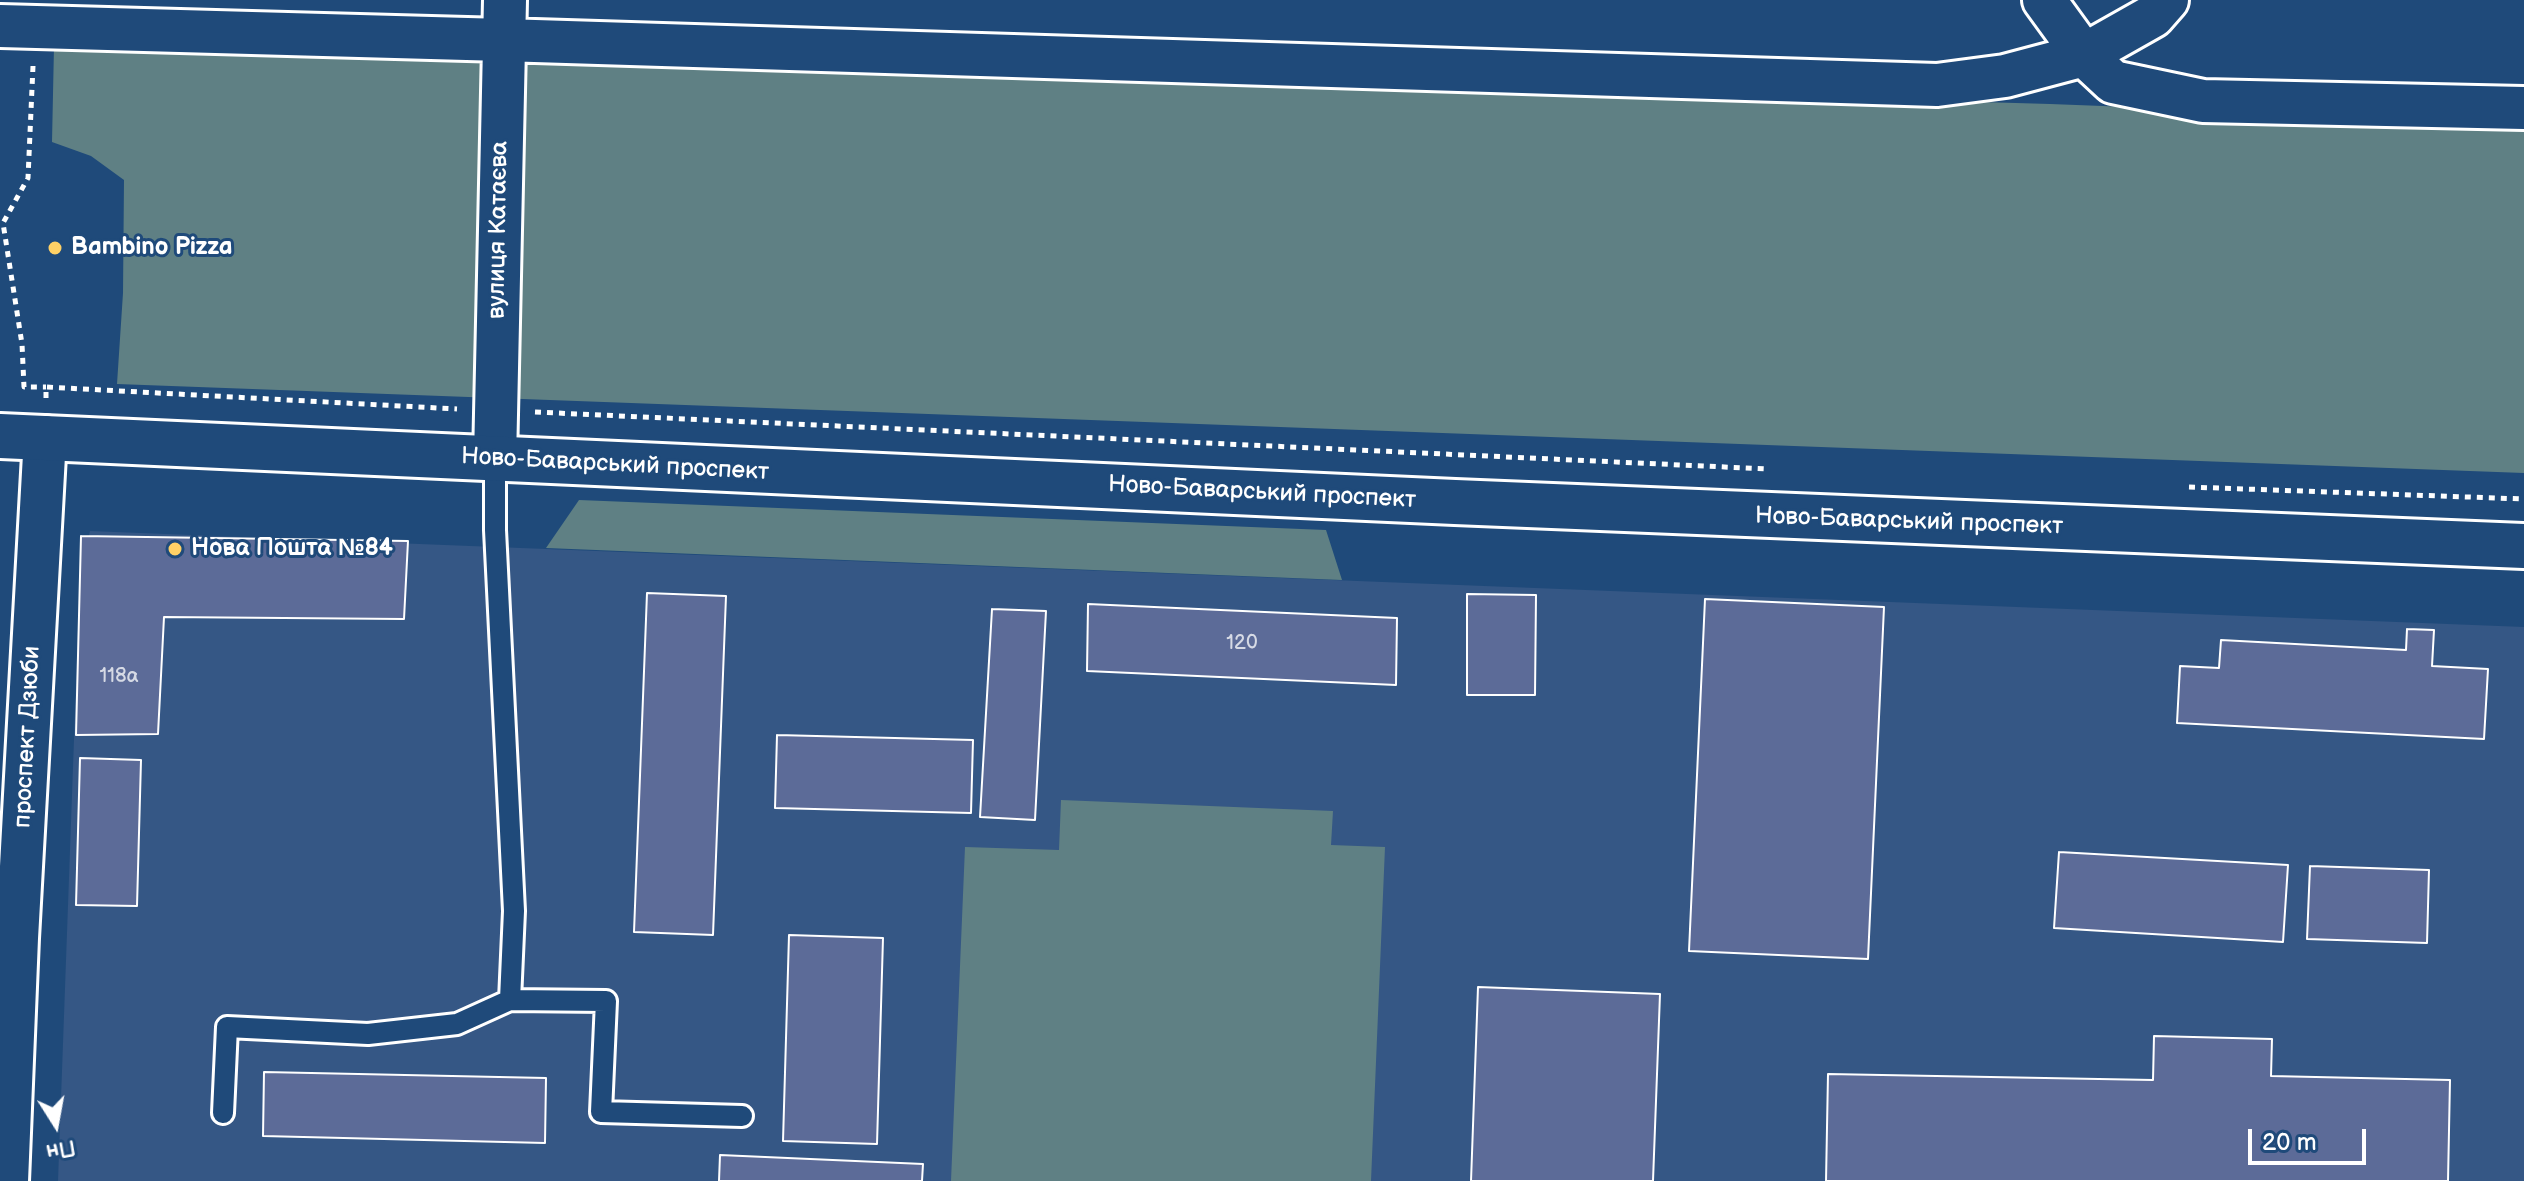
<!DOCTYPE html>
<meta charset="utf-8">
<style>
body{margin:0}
#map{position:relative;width:2524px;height:1181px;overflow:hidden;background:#1f4a7a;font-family:"Balsamiq Sans",sans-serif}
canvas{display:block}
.north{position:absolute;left:16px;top:1085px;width:80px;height:80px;-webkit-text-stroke:6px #1f4a7a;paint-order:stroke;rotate:169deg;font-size:22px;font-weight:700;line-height:32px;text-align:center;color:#fff}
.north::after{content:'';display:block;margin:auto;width:28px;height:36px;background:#fff;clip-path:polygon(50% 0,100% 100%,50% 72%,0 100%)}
.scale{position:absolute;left:2248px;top:1129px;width:118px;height:36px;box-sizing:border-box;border:4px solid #fff;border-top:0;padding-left:10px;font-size:24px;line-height:28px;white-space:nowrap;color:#fff;-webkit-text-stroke:6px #1f4a7a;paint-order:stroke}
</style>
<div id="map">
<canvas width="2524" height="1181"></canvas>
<div class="north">Пн</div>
<div class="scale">20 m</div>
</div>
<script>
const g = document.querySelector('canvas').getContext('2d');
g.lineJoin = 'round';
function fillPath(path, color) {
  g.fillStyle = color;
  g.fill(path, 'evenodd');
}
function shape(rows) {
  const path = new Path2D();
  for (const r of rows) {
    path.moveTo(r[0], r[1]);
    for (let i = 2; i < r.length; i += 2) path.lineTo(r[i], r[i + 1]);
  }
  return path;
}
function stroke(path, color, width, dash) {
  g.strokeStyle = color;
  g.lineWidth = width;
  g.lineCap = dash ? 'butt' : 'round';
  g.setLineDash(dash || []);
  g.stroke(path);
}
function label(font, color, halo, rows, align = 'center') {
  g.font = font + ' "Balsamiq Sans",sans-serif';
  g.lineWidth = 6;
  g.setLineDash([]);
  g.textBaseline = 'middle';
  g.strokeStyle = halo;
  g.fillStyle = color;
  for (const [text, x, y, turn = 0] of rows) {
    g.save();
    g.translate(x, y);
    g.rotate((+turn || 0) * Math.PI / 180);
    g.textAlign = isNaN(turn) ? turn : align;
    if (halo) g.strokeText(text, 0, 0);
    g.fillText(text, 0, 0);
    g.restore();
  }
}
fillPath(shape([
 [90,531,2524,627,2524,1181,58,1181,80,574]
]), '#355785');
fillPath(shape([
 [54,46,2050,104,2524,122,2524,473,117,384,123,293,124,180,91,156,52,142],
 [579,500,1326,530,1342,580,546,548],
 [1061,800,1333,811,1331,845,1385,847,1371,1181,951,1181,965,847,1059,850]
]), '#5f8084');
const building = shape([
 [81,536,408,541,404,619,164,617,158,734,76,735,81,536],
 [647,593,726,596,713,935,634,932,647,593],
 [1467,594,1536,595,1535,695,1467,695,1467,594],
 [1705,599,1884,607,1868,959,1689,951,1705,599],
 [1088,604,1397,618,1396,685,1087,671,1088,604],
 [992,609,1046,611,1035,820,980,817,992,609],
 [2407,629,2434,630,2432,666,2488,669,2484,739,2177,723,2180,666,2219,668,2221,640,2406,650,2407,629],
 [777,735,973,740,971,813,775,808,777,735],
 [80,758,141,760,137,906,76,905,80,758],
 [2059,852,2288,865,2283,942,2054,928,2059,852],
 [2310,866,2429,870,2427,943,2307,939,2310,866],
 [789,935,883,938,877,1144,783,1141,789,935],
 [1478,987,1660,994,1653,1181,1471,1181,1478,987],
 [2154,1036,2272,1039,2271,1076,2450,1080,2448,1181,1826,1181,1828,1074,2153,1080,2154,1036],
 [264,1072,546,1078,545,1143,263,1136,264,1072],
 [720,1155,923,1164,922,1181,719,1181,720,1155]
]);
fillPath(building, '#5c6b98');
stroke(building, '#fff', 2);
const lane = shape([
 [510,1000,606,1001,601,1112,742,1116],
 [223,1113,227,1027,368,1034,457,1024,510,1000,514,911,495,530,495,460]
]);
const street = shape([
 [2044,0,2084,55,2153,16,2167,0],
 [0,26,503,40,1937,85,2005,76,2084,55,2113,82,2203,101,2524,108],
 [495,460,505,0],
 [7,1181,17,938,45,437]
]);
const primary = shape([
 [0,436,1455,502,2524,546]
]);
stroke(lane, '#fff', 26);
stroke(street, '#fff', 48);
stroke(primary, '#fff', 50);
stroke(shape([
 [33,66,28,178,3,223,22,344,24,387,46,387],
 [46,398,46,387,457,409],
 [535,412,1768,469],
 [2189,487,2524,499]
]), '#fff', 5, [6, 6]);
stroke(lane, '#1f4a7a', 20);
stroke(street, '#1f4a7a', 42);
stroke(primary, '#1f4a7a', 44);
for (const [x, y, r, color] of [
 [55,248,8,"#ffd166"],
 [175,549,8,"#ffd166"]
]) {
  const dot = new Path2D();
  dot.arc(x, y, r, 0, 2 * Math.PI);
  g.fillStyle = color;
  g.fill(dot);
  stroke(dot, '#1f4a7a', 3);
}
label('20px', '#d6dae5', null, [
 ["120",1242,644],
 ["118а",119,677]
]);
label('24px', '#fff', '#1f4a7a', [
 ["вулиця Катаєва",499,230,-89],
 ["Ново-Баварський проспект",615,465,3],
 ["Ново-Баварський проспект",1262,493,3],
 ["Ново-Баварський проспект",1909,522,2],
 ["проспект Дзюби",28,737,-87]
]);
label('bold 24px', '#fff', '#1f4a7a', [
 ["Bambino Pizza",71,248],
 ["Нова Пошта №84",191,549]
], 'left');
</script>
